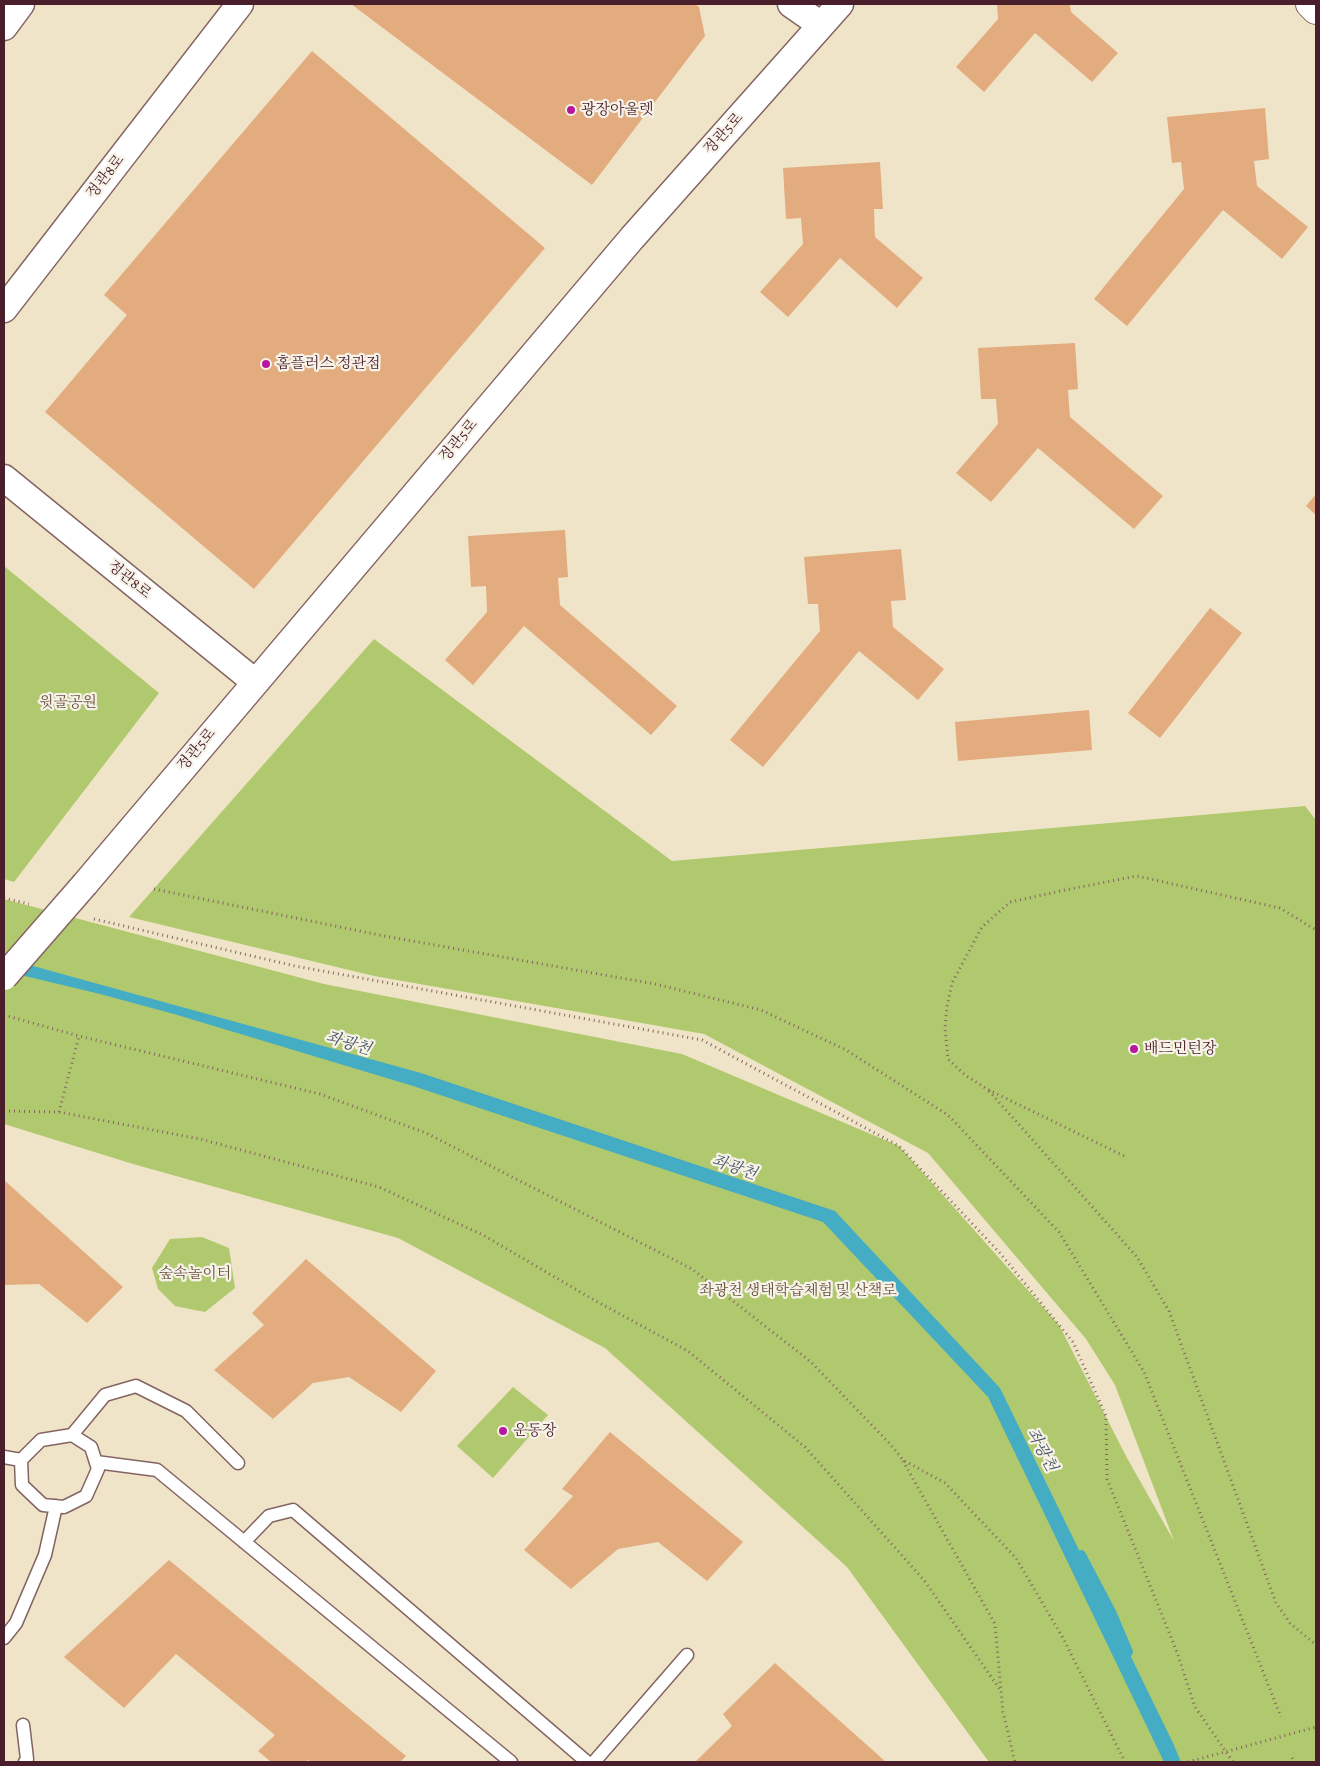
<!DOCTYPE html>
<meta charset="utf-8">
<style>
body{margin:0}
#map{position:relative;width:1320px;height:1766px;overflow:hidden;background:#f0e4c8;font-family:Alegreya,serif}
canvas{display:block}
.frame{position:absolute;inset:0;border:5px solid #4a1f2b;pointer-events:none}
</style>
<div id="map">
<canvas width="1320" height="1766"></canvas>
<div class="frame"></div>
</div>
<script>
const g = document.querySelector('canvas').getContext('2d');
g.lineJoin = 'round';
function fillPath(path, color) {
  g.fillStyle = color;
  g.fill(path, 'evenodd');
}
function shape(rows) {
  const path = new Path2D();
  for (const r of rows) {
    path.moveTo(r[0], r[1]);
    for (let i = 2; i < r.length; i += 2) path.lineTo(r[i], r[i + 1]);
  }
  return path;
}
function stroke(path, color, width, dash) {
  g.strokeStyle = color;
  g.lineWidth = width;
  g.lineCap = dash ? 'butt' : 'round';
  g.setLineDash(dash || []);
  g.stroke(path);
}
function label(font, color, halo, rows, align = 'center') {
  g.font = font + ' Alegreya,"Noto Serif KR",serif';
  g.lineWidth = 4.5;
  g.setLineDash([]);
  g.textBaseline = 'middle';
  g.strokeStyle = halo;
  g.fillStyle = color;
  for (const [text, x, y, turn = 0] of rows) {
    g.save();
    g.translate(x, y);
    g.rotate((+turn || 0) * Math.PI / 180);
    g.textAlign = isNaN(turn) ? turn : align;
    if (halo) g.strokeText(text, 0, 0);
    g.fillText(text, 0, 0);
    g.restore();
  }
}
fillPath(shape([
 [4,566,159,693,14,882,4,879],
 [374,639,672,861,1305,806,1316,820,1316,1762,989,1762,847,1567,605,1348,398,1238,133,1164,4,1124,4,899,324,984,682,1054,899,1146,1059,1325,1127,1458,1174,1541,1115,1385,1086,1339,928,1153,704,1034,374,976,129,917],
 [202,1237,229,1248,235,1288,205,1312,175,1306,158,1289,152,1268,170,1239],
 [513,1387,548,1415,493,1478,457,1446]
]), '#b1c96e');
fillPath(shape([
 [4,958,421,1073,835,1211,1000,1388,1173,1743,1181,1762,1164,1762,988,1397,823,1222,413,1086,174,1014,100,994,4,971]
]), '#44acc3');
stroke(shape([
 [1081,1555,1111,1612,1128,1652]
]), '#44acc3', 10);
fillPath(shape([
 [351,4,695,4,699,7,705,36,592,185],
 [997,4,1070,4,1071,12,1118,53,1092,82,1035,33,984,92,956,67,998,19],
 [312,51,545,248,254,589,45,412,127,315,104,295],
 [1265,108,1269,159,1254,161,1257,186,1308,227,1282,259,1223,210,1127,326,1094,299,1184,189,1181,162,1172,163,1167,117],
 [880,162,883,209,874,209,875,237,923,278,897,308,840,258,788,317,760,292,803,244,801,218,786,219,783,168],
 [1075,343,1078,389,1068,390,1070,417,1163,496,1134,529,1038,448,991,502,956,473,998,424,996,399,981,399,978,348],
 [1316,494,1316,515,1306,506],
 [565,530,568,577,558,578,560,605,677,706,651,735,524,626,473,685,445,660,487,612,486,586,471,587,468,536],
 [901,549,906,600,891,601,893,627,944,669,918,700,859,651,763,767,730,740,820,631,818,604,808,604,804,557],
 [1210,608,1242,633,1160,738,1128,713],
 [1089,710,1092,750,958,761,955,722],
 [4,1180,123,1287,87,1323,39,1284,4,1285],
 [306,1259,436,1371,401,1412,349,1377,313,1383,273,1419,214,1370,264,1325,252,1313],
 [610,1432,743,1542,707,1581,658,1542,618,1549,571,1589,524,1550,573,1496,562,1489],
 [169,1560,406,1756,400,1762,311,1762,308,1760,305,1762,271,1762,258,1751,275,1735,176,1654,124,1708,64,1657],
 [775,1663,886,1762,695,1762,732,1726,723,1714]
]), '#e2ac7f');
const lane = shape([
 [72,1435,91,1447,98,1469,86,1496,64,1507,43,1505,22,1485,21,1460,41,1440,72,1435],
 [72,1435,105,1395,136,1386,186,1411,238,1463],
 [4,1457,21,1460],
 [96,1462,157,1470,511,1762],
 [244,1542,269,1516,293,1510,587,1762],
 [4,1638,16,1623,45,1555,56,1506],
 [23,1725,27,1759,25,1762],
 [594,1762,687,1655]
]);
const street = shape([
 [791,4,821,25],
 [4,27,21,4],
 [4,309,240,4],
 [4,478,255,682],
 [85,884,632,238,840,4]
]);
const secondary = shape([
 [1310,4,1316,10]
]);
stroke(lane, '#846462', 15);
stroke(street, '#846462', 29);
stroke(secondary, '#846462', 30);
stroke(shape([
 [154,889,384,936,655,984,761,1010,846,1050,948,1115,1059,1232,1144,1372,1281,1717],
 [4,898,29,904],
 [94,919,295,966,702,1040,899,1146,999,1252,1073,1342,1106,1416,1107,1479,1177,1652,1195,1707,1233,1762],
 [4,1015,79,1036,320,1094,426,1133,692,1269,811,1362,891,1445,903,1460,945,1483,1016,1558,1063,1638,1125,1762],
 [989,1091,1137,1257,1169,1311,1276,1603,1290,1623,1316,1645],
 [4,1111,59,1112,200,1139,379,1187,483,1235,594,1300,688,1351,805,1447,924,1580,1001,1691],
 [59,1112,79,1036],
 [1124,1156,987,1089,965,1075,948,1059,945,1028,947,1007,952,983,982,927,1010,902,1065,890,1137,876,1280,908,1316,930],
 [903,1461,995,1624,1003,1712,1015,1762],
 [1292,1758,1294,1762]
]), '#846462', 3, [1, 4]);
stroke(lane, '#fff', 12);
stroke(street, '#fff', 26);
stroke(secondary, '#fff', 28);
const streetBridge = shape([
 [4,977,85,884]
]);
stroke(streetBridge, '#846462', 29, []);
stroke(shape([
 [1188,1762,1316,1727]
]), '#846462', 3, [1, 4]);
stroke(streetBridge, '#fff', 26);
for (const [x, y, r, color] of [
 [571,110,5,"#b5179e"],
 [266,364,5,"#b5179e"],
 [1134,1049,5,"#b5179e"],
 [503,1431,5,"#b5179e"]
]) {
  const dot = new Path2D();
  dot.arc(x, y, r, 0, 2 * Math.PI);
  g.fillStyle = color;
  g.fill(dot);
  stroke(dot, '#f7f3e8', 2);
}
label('15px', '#4a1f2b', '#f7f3e8', [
 ["광장아울렛",581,110],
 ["홈플러스 정관점",276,364],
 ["배드민턴장",1144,1049],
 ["운동장",513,1431]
], 'left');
label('15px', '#4a1f2b', '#f7f3e8', [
 ["정관5로",724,134,-48],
 ["정관8로",106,177,-52],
 ["정관5로",459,441,-50],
 ["정관8로",129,580,39],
 ["정관5로",197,750,-50]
]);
label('15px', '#69523f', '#f7f3e8', [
 ["윗골공원",68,703],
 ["숲속놀이터",195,1274],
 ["좌광천 생태학습체험 및 산책로",798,1291]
]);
label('italic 16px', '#485768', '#f7f3e8', [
 ["좌광천",348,1044,17],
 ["좌광천",734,1168,19],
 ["좌광천",1041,1450,62]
]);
</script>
